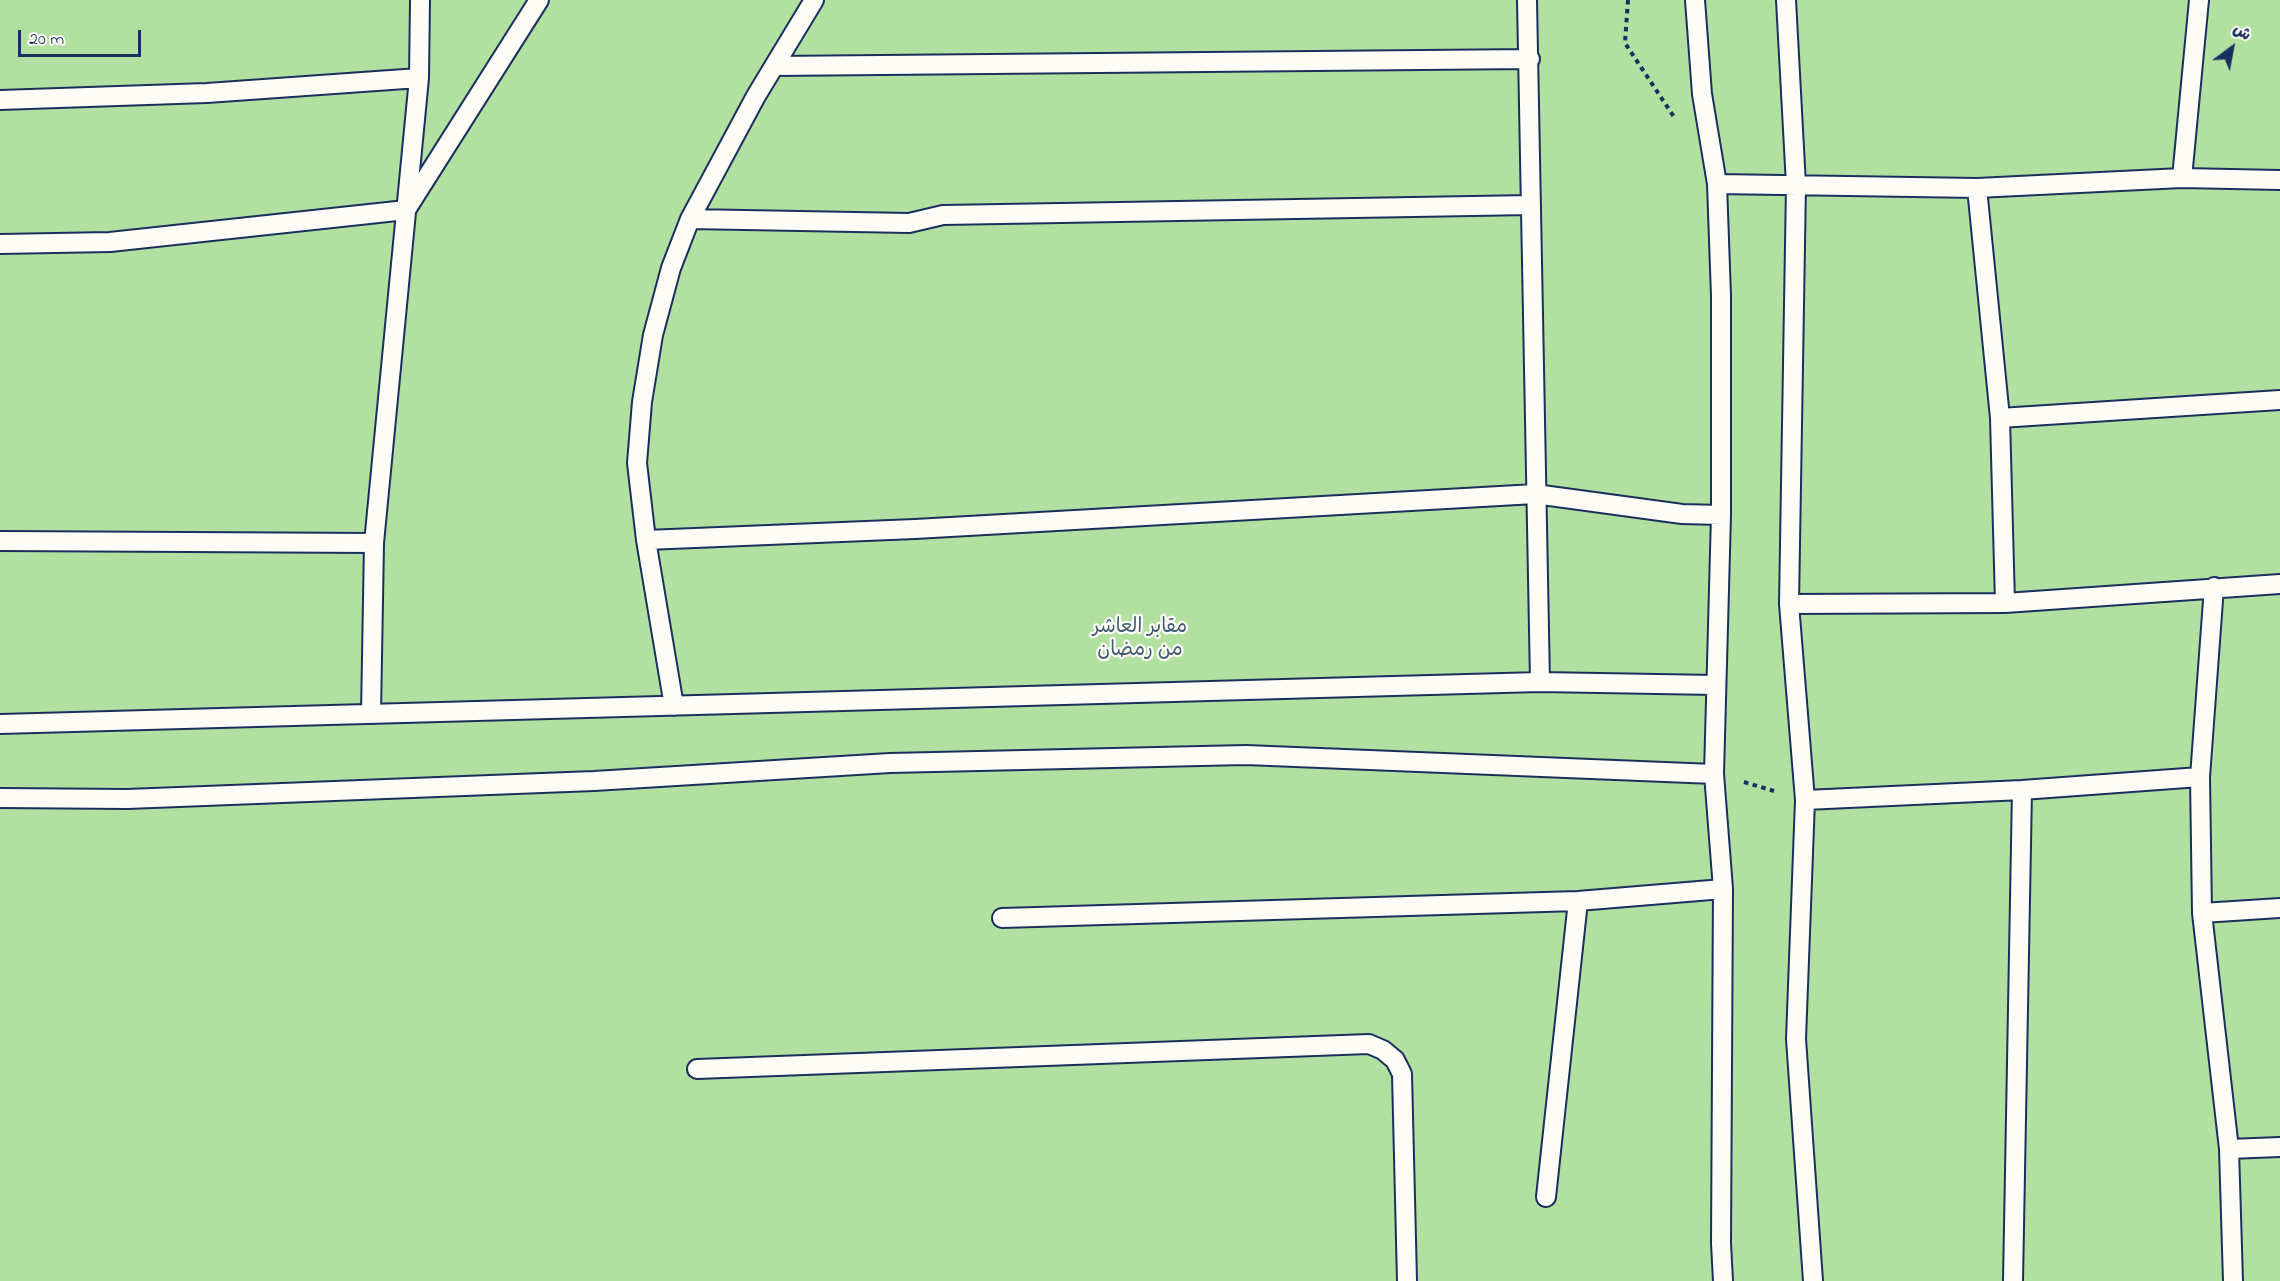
<!DOCTYPE html>
<meta charset="utf-8">
<style>
body{margin:0}
#map{position:relative;width:2280px;height:1281px;overflow:hidden;background:#fdfcf7;font-family:"Indie Flower","Playpen Sans Arabic",sans-serif}
canvas{display:block}
.north{position:absolute;left:2202px;top:18px;width:60px;height:60px;-webkit-text-stroke:4px #fdfcf7;paint-order:stroke;rotate:32deg;font-size:16px;font-weight:700;line-height:24px;text-align:center;color:#1b2f5e}
.north::after{content:'';display:block;margin:auto;width:21px;height:27px;background:#1b2f5e;clip-path:polygon(50% 0,100% 100%,50% 72%,0 100%)}
.scale{position:absolute;left:18px;top:30px;width:123px;height:27px;box-sizing:border-box;border:3px solid #1b2f5e;border-top:0;padding-left:8px;font-size:18px;line-height:21px;white-space:nowrap;color:#1b2f5e;-webkit-text-stroke:4px #fdfcf7;paint-order:stroke}
</style>
<div id="map">
<canvas width="2280" height="1281"></canvas>
<div class="north">ش</div>
<div class="scale">20 m</div>
</div>
<script>
const g = document.querySelector('canvas').getContext('2d');
g.lineJoin = 'round';
function fillPath(path, color) {
  g.fillStyle = color;
  g.fill(path, 'evenodd');
}
function shape(rows) {
  const path = new Path2D();
  for (const r of rows) {
    path.moveTo(r[0], r[1]);
    for (let i = 2; i < r.length; i += 2) path.lineTo(r[i], r[i + 1]);
  }
  return path;
}
function stroke(path, color, width, dash) {
  g.strokeStyle = color;
  g.lineWidth = width;
  g.lineCap = dash ? 'butt' : 'round';
  g.setLineDash(dash || []);
  g.stroke(path);
}
function label(font, color, halo, rows, align = 'center') {
  g.font = font + ' "Indie Flower","Playpen Sans Arabic",sans-serif';
  g.lineWidth = 4.5;
  g.setLineDash([]);
  g.textBaseline = 'middle';
  g.strokeStyle = halo;
  g.fillStyle = color;
  for (const [text, x, y, turn = 0] of rows) {
    g.save();
    g.translate(x, y);
    g.rotate((+turn || 0) * Math.PI / 180);
    g.textAlign = isNaN(turn) ? turn : align;
    if (halo) g.strokeText(text, 0, 0);
    g.fillText(text, 0, 0);
    g.restore();
  }
}
fillPath(shape([
 [0,0,2280,0,2280,1281,0,1281]
]), '#b1e0a0');
const lane = shape([
 [814,0,756,96,690,219,671,268,653,335,642,402,637,463,646,540,915,529,1535,494,1682,514,1721,515],
 [1527,0,1540,682],
 [1695,0,1702,94,1717,184,1721,296,1721,515,1714,774,1723,889,1721,1243,1723,1281],
 [1786,0,1796,185,1789,604,1805,800,1796,1039,1813,1281],
 [774,66,1530,59],
 [0,100,207,93,419,78],
 [2182,178,2199,0],
 [1717,184,1977,188,2182,178,2280,180],
 [1977,188,2000,418,2005,603],
 [690,219,909,223,943,215,1531,205],
 [0,244,110,242,406,210,539,0],
 [2000,418,2280,400],
 [646,540,674,706],
 [0,541,374,543,419,78,420,0],
 [2214,587,2200,777,2202,913,2229,1149,2233,1281],
 [1789,604,2005,603,2280,584],
 [371,714,374,543],
 [0,724,1540,682,1716,685],
 [0,798,127,799,594,781,890,763,1246,755,1714,774],
 [1805,800,2022,790,2200,777],
 [2202,913,2280,908],
 [1002,918,1578,901,1723,889],
 [697,1069,1369,1044,1383,1050,1395,1060,1402,1074,1407,1281],
 [2229,1149,2280,1147],
 [1546,1197,1578,901],
 [2013,1281,2022,790]
]);
stroke(lane, '#1b2f5e', 22);
stroke(shape([
 [1628,0,1625,43,1674,117],
 [1744,782,1774,791]
]), '#1b2f5e', 4, [4.5, 4.5]);
stroke(lane, '#fdfcf7', 18);
label('20px', '#405b6e', '#fdfcf7', [
 ["مقابر العاشر",1140,629],
 ["من رمضان",1140,652]
]);
</script>
